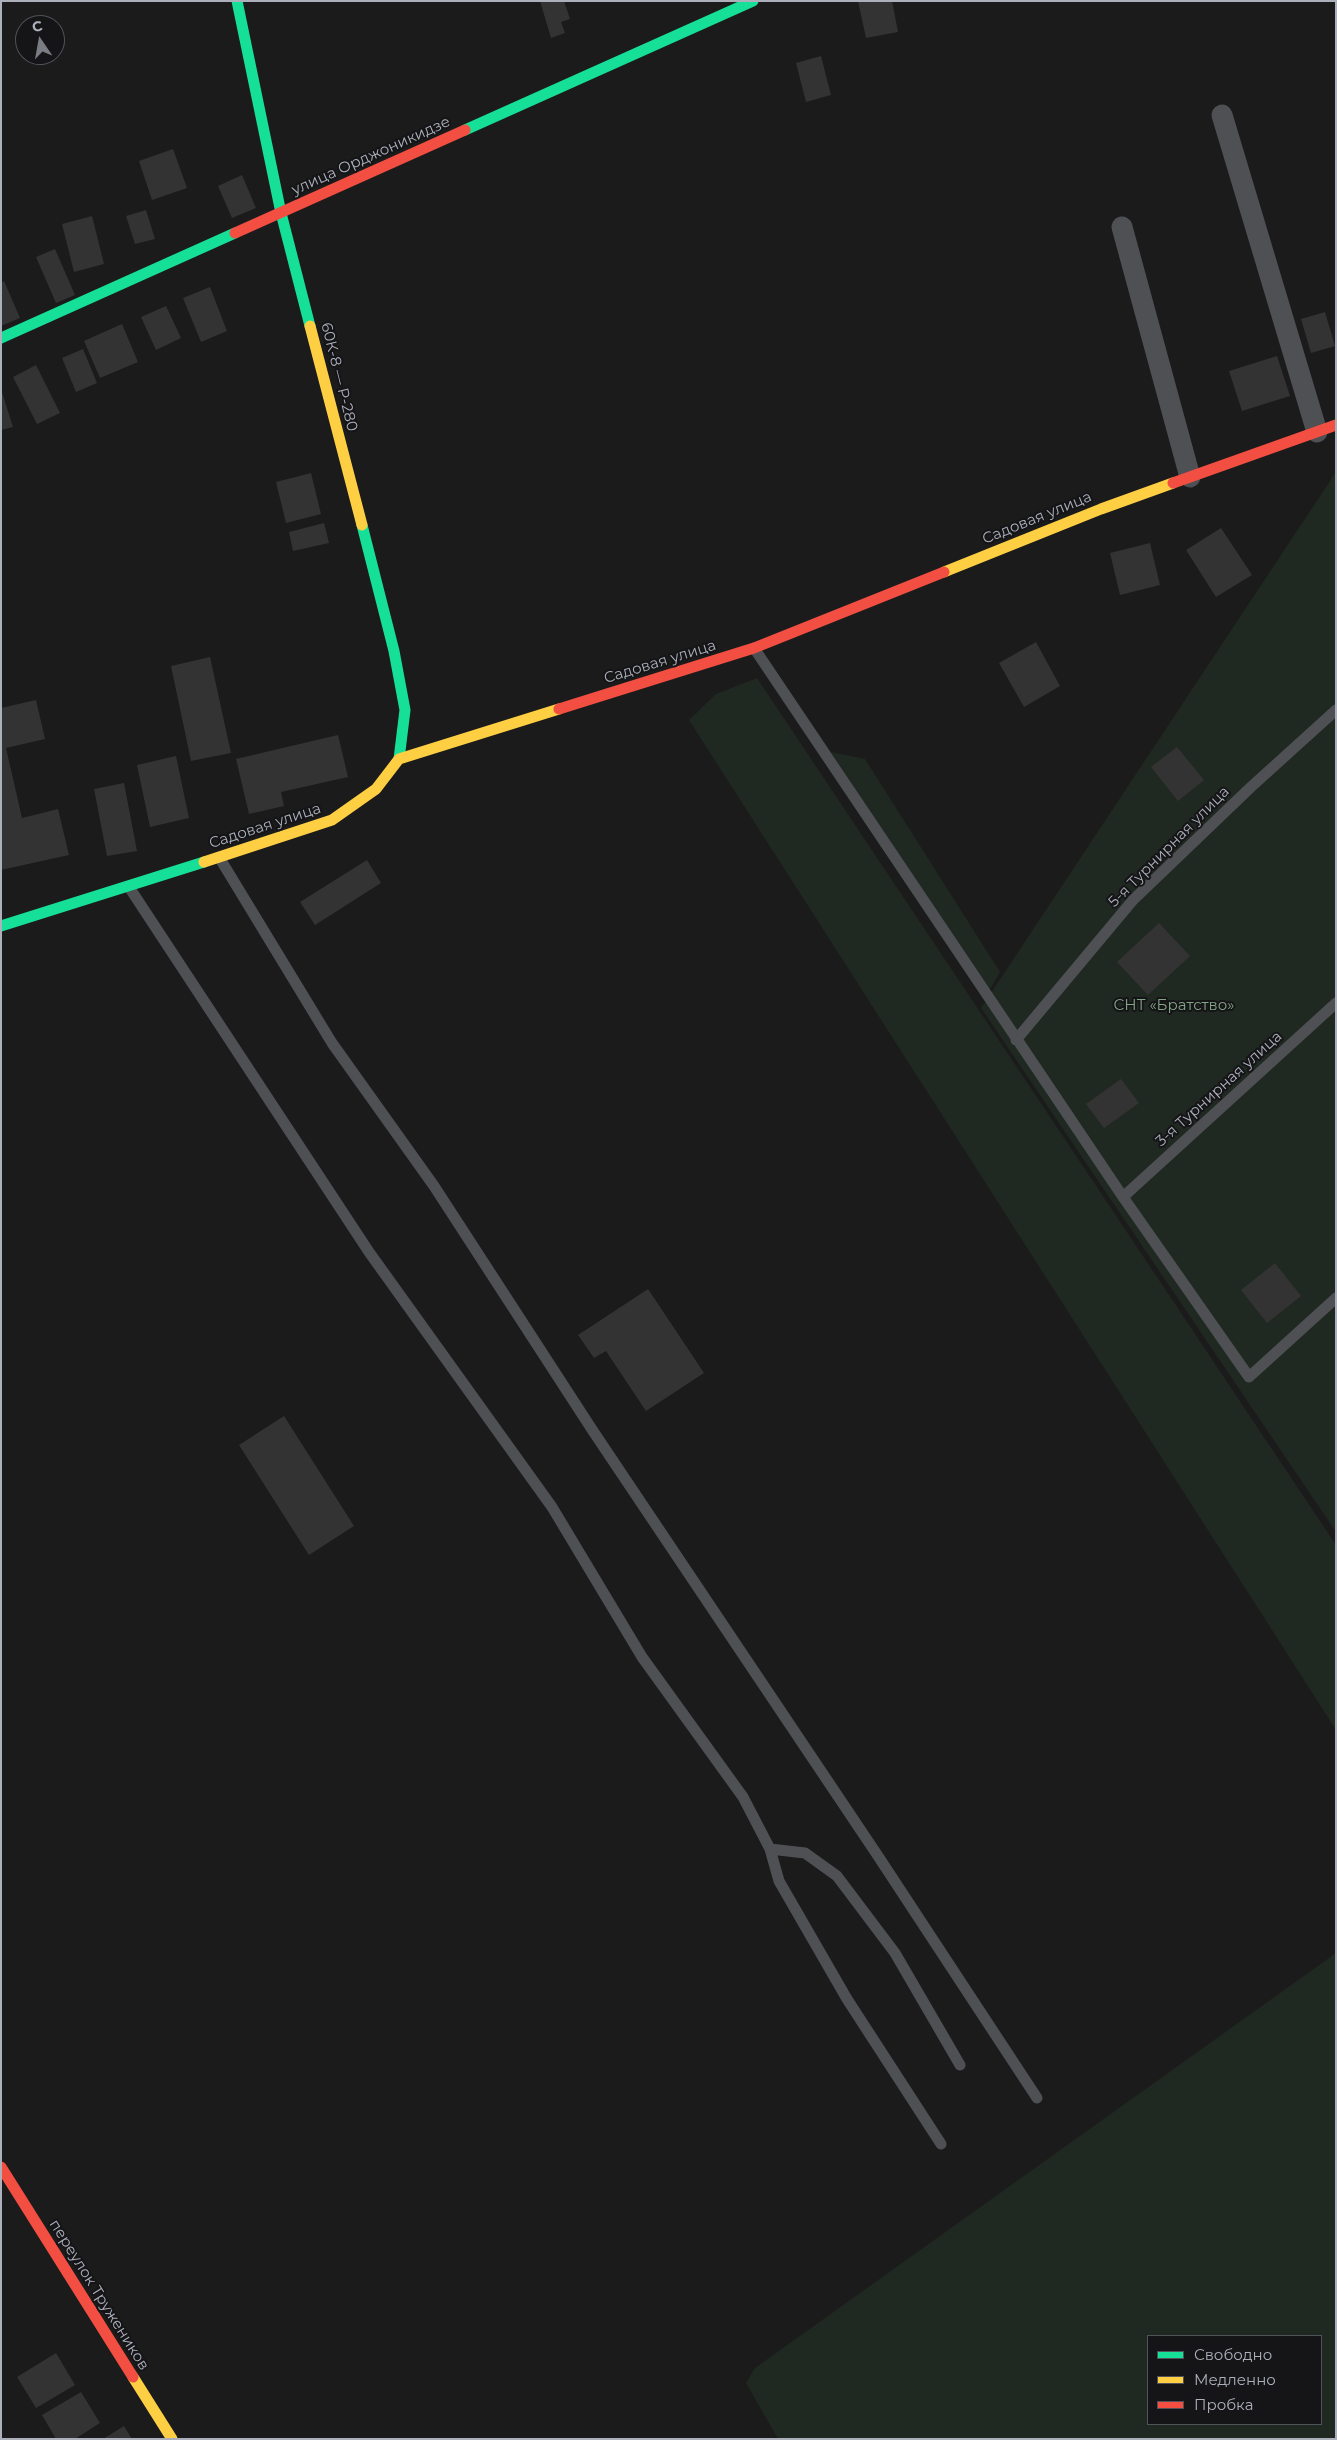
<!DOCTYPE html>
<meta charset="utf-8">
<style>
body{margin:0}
#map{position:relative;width:1337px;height:2440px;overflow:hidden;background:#1b1b1b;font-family:Montserrat,sans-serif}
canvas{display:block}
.frame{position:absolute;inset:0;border:2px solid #acb0bb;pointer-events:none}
.legend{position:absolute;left:1147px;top:2335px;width:175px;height:90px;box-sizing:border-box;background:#151417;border:1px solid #515259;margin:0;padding:6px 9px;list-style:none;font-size:15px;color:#acb0bb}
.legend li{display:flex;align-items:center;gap:10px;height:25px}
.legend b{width:25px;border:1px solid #515259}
.north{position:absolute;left:15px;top:15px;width:50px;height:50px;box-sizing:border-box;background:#151417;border:1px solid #515259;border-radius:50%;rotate:348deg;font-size:14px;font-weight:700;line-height:20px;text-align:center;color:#acb0bb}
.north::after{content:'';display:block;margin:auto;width:18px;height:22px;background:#797c83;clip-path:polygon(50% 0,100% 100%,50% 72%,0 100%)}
</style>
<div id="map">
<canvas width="1337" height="2440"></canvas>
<div class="frame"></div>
<ul class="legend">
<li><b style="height:6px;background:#16e098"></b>Свободно</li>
<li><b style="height:6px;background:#ffcf43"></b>Медленно</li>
<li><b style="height:6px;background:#f24e42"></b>Пробка</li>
</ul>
<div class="north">С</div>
</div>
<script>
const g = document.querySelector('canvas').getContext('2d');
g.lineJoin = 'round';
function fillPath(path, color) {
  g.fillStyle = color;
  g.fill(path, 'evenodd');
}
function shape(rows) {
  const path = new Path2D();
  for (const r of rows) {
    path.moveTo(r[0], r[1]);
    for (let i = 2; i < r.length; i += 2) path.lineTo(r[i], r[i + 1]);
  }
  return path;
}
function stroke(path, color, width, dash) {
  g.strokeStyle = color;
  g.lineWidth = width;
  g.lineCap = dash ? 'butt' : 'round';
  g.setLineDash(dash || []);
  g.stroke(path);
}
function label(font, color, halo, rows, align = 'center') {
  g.font = font + ' Montserrat,sans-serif';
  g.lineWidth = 4;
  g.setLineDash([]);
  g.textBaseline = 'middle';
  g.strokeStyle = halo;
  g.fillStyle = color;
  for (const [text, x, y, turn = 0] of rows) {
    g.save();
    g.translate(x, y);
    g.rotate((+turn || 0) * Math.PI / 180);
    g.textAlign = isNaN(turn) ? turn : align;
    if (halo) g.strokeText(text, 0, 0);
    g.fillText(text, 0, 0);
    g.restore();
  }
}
fillPath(shape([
 [1336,472,1336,1532,981,1008],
 [757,678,1336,1545,1336,1730,689,720,716,694],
 [831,752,865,759,1000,972,989,991],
 [1336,1953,1336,2439,778,2439,746,2383,755,2368],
 [1148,2336,1321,2336,1321,2424,1148,2424]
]), '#202822');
fillPath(shape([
 [540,1,564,1,570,19,561,22,565,33,551,38],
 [858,1,892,1,898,32,866,38],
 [821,56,831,95,806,102,796,63],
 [173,149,187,188,152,200,139,161],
 [242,175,256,208,232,218,218,186],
 [146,210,155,239,135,244,126,216],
 [92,216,104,264,74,272,62,224],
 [55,249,75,295,56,303,36,257],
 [4,281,20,318,1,326,1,283],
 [210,287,227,331,201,342,183,298],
 [166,306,181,338,156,350,141,317],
 [1325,312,1335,346,1311,353,1301,319],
 [122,324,138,362,100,378,84,341],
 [83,349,97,383,76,392,62,358],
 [1277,356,1290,396,1242,411,1229,371],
 [36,365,60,413,37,424,13,377],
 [1,389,13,427,1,430],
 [311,473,321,514,286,523,276,482],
 [324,523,329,543,293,551,289,532],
 [1221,528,1252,575,1216,597,1186,550],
 [1150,543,1160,585,1120,595,1110,553],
 [1036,642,1060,686,1024,707,999,663],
 [210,657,231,753,191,761,171,666],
 [36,700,45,739,6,748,22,818,58,809,69,855,1,870,1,708],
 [338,735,348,777,281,792,284,806,249,814,236,759],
 [1177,747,1204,780,1178,801,1151,767],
 [176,756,189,818,150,827,137,765],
 [124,783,137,851,107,856,94,789],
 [367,860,381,883,315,925,300,902],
 [1159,923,1190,956,1148,995,1117,962],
 [1121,1079,1139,1103,1104,1128,1086,1104],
 [1275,1263,1301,1296,1267,1323,1241,1290],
 [648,1289,704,1373,646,1411,606,1351,594,1358,578,1335],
 [284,1416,354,1526,309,1555,239,1445],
 [56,2353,75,2385,36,2408,17,2377],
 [81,2392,100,2423,75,2439,56,2439,42,2415],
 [124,2426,132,2439,103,2439]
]), '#333');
stroke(shape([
 [754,648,1123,1197,1249,1377,1336,1298],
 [219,857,332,1043,434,1186,593,1431,878,1856,1037,2098],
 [129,887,369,1252,552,1507,642,1657,743,1797,770,1849,779,1881,847,1999,941,2144],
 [1016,1040,1133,900,1251,787,1336,710],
 [1123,1197,1336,1003],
 [770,1849,805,1853,837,1876,895,1953,960,2065]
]), '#4e5054', 11);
stroke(shape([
 [1222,115,1317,432],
 [1122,227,1190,477]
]), '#4e5054', 21);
stroke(shape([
 [237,1,281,213,310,326],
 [465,130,753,1],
 [1,338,235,233],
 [362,525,394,651,405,710,399,759],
 [1,926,204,862]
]), '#16e098', 11);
stroke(shape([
 [310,326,362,525],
 [944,572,1101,509,1173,483],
 [204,862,332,820,376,789,399,759,559,709],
 [133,2377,172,2439]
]), '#ffcf43', 11);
stroke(shape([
 [235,233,465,130],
 [1173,483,1336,425],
 [559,709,754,648,944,572],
 [1,2167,133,2377]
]), '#f24e42', 11);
label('15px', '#acb0bb', '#151417', [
 ["улица Орджоникидзе",371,156,-24],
 ["60К-8 — Р-280",339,377,76],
 ["Садовая улица",1037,518,-22],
 ["Садовая улица",660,662,-17],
 ["Садовая улица",265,826,-18],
 ["5-я Турнирная улица",1169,847,-45],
 ["3-я Турнирная улица",1219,1089,-42],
 ["переулок Тружеников",99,2295,58]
]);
label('15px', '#83a686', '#151417', [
 ["СНТ «Братство»",1174,1006]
]);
</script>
